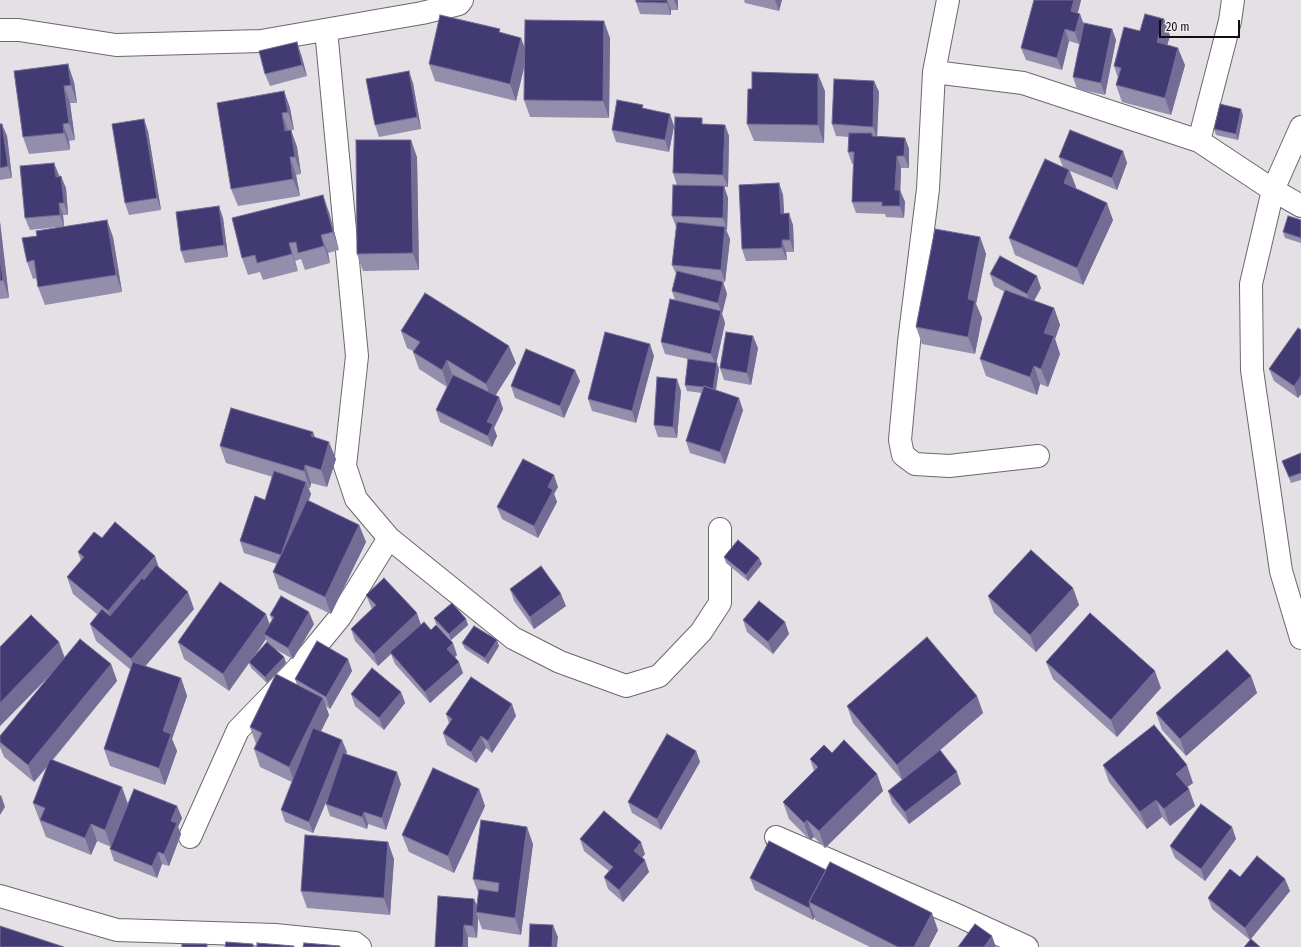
<!DOCTYPE html>
<style>
body{margin:0}
#map{position:relative;width:1301px;height:947px;overflow:hidden;background:#e4e0e5;font-family:"Fira Sans Condensed",sans-serif}
canvas{display:block}
.scale{position:absolute;left:1159px;top:20px;width:81px;height:18px;box-sizing:border-box;border:2px solid #100f10;border-top:0;padding-left:5px;font-size:12px;line-height:14px;white-space:nowrap;color:#100f10;-webkit-text-stroke:3px #f1eef2;paint-order:stroke}
</style>
<div id="map">
<canvas width="1301" height="947"></canvas>
<div class="scale">20 m</div>
</div>
<script>
const g = document.querySelector('canvas').getContext('2d');
g.lineJoin = 'round';
function shape(rows) {
  const path = new Path2D();
  for (const r of rows) {
    path.moveTo(r[0], r[1]);
    for (let i = 2; i < r.length; i += 2) path.lineTo(r[i], r[i + 1]);
  }
  return path;
}
function stroke(path, color, width, dash) {
  g.strokeStyle = color;
  g.lineWidth = width;
  g.lineCap = dash ? 'butt' : 'round';
  g.setLineDash(dash || []);
  g.stroke(path);
}
function fillPath(path, color) {
  g.fillStyle = color;
  g.fill(path, 'evenodd');
}
const minor = shape([
 [948,0,934,72,928,189,909,342,900,440,903,455,915,464,949,466,1038,456],
 [0,30,19,30,116,45,261,41,422,13,459,4,462,0],
 [326,30,357,356,345,466,356,499,389,538,513,638,560,662,626,686,659,676,701,632,720,603,720,529],
 [934,72,1023,83,1199,141,1273,190,1301,206],
 [1301,127,1273,190,1251,284,1252,370,1281,571,1301,638],
 [1199,141,1230,21,1233,0],
 [190,837,238,730,298,668,340,617,389,538],
 [776,837,957,915,1027,947],
 [0,896,117,930,275,935,355,943,360,947]
]);
stroke(minor, '#6b686c', 24);
stroke(minor, '#fff', 22);
fillPath(shape([
 [636,0,678,0,678,10,671,10,671,15,640,14,636,2],
 [744,0,782,0,779,11,745,3],
 [1034,0,1081,0,1078,13,1084,24,1112,29,1116,40,1105,95,1077,89,1073,77,1081,36,1079,44,1069,41,1062,70,1026,60,1021,48],
 [1164,19,1170,36,1167,45,1185,65,1171,115,1122,102,1116,85,1118,78,1114,66,1140,31],
 [501,33,521,38,525,49,610,38,609,118,530,117,524,100,525,64,516,101,435,81,429,64],
 [301,54,307,76,270,86,265,74],
 [14,71,74,82,77,103,70,103,75,140,69,141,70,150,29,154,23,137],
 [874,81,879,92,877,137,905,138,909,149,909,168,901,168,900,190,905,202,904,218,886,217,885,214,856,213,852,202,853,164,852,164,848,152,849,137,836,136,832,124],
 [413,83,421,129,379,137,375,125],
 [284,91,290,108,294,130,290,130,291,130,297,147,301,174,296,175,300,196,238,206,231,189],
 [825,91,824,143,754,141,747,124],
 [644,108,674,126,669,152,616,142,612,130],
 [1243,115,1238,140,1216,135,1214,129],
 [0,124,7,136,12,178,0,180],
 [704,124,725,125,729,136,728,187,724,187,728,198,727,230,726,230,730,239,725,282,716,281,723,282,727,294,722,314,725,323,716,363,719,369,716,390,743,410,725,464,690,453,686,441,702,393,687,391,685,385,688,359,665,354,661,342,675,300,672,291,676,274,672,265,676,227,672,216,677,185,673,173],
 [148,131,161,210,129,215,125,203],
 [1123,151,1127,163,1117,190,1070,171,1076,187,1075,188,1113,220,1083,285,1015,255,1009,238,1063,167,1059,157],
 [417,157,419,270,363,271,357,254],
 [54,163,59,177,66,188,68,215,63,215,64,227,113,237,122,292,45,305,38,287,37,278,33,279,27,262,37,236,58,227,30,230,25,218],
 [779,183,783,195,784,214,793,225,794,252,786,252,787,260,746,261,742,249],
 [329,212,339,250,328,253,330,263,305,270,301,259,295,261,298,271,263,280,260,272,248,275,242,258],
 [223,218,228,257,185,263,181,251],
 [1301,220,1301,243,1285,238,1283,232],
 [0,222,9,298,0,299],
 [980,237,986,254,976,304,982,318,975,354,922,344,916,327],
 [990,274,1041,288,1034,301,1054,308,1060,325,1055,339,1060,354,1048,387,1040,384,1037,395,986,376,980,359,1005,292,994,286],
 [1301,330,1301,394,1298,398,1274,381,1269,369],
 [401,331,516,363,495,396,499,397,503,409,494,428,497,436,492,447,440,422,436,410,447,387,419,369,413,352,413,351,407,348],
 [758,348,751,385,724,380,720,368],
 [654,356,636,423,592,411,588,399],
 [580,381,564,418,515,398,511,386],
 [681,391,677,438,658,437,654,425],
 [313,432,315,438,336,459,327,487,311,483,310,488,308,488,311,494,308,500,359,525,366,542,331,614,279,589,273,572,277,564,244,553,240,541,265,500,273,477,226,463,220,446],
 [1301,453,1301,480,1291,483,1282,461],
 [558,487,554,494,557,502,538,538,502,519,497,507],
 [102,538,158,567,194,609,145,666,181,678,187,696,172,739,177,751,165,785,110,766,104,749,131,670,96,641,90,624,98,615,73,594,67,577,81,561,78,552],
 [724,557,759,558,762,564,748,581,726,563],
 [1073,588,1079,605,1036,652,994,613,988,596],
 [510,589,566,606,534,629,514,601],
 [366,595,431,630,457,655,455,657,463,673,430,703,395,664,391,654,378,666,355,641,351,629,372,609,371,607],
 [270,615,314,624,293,659,275,649,284,657,286,663,267,683,251,668,249,663,229,691,184,659,178,642,269,624,272,620],
 [266,639,267,642,254,657],
 [434,618,466,619,468,625,451,640,436,624],
 [743,620,785,622,789,634,773,654,747,632],
 [59,642,65,658,111,664,117,681,53,760,128,804,177,806,182,818,178,827,181,834,169,866,162,864,157,878,114,861,110,849,111,847,97,841,91,855,46,837,33,803,47,767,34,782,4,757,0,747,0,736,54,671,0,726,0,647],
 [462,643,499,646,488,664,465,649],
 [348,659,352,671,330,709,326,706,329,715,321,731,347,752,345,754,401,784,386,830,368,824,367,829,330,816,326,804,328,798,313,833,285,822,281,810,292,782,260,767,254,749,256,744,250,727,297,685,295,679],
 [1046,662,1161,688,1117,737,1053,679],
 [1251,676,1257,693,1186,756,1162,730,1156,713],
 [401,692,405,703,384,730,355,706,351,694],
 [977,696,983,713,931,758,961,784,909,824,892,803,888,791,902,780,853,723,847,706],
 [446,714,516,716,492,753,486,748,476,763,447,745,443,733,449,723],
 [696,751,700,762,661,830,632,813,628,802],
 [832,753,877,774,883,791,825,848,814,837,810,840,789,819,783,802,814,771,810,759],
 [1103,765,1193,783,1187,787,1195,806,1170,826,1162,817,1147,829,1109,782],
 [479,789,485,806,454,873,409,852,402,835],
 [1232,827,1236,839,1205,881,1175,858,1170,846],
 [580,839,645,854,642,858,649,872,623,902,608,889,604,877,609,871,584,851],
 [533,844,521,935,482,929,478,918,477,938,468,937,468,947,435,947,474,899,477,906,479,895,473,879],
 [394,859,390,915,307,908,301,891],
 [826,870,938,930,929,947,870,947,815,920,815,917,813,920,755,890,750,878],
 [1240,877,1285,879,1290,891,1250,940,1212,909,1208,898]
]), '#938eac');
fillPath(shape([
 [667,0,671,10,671,15,667,3],
 [674,0,678,0,678,10],
 [775,0,782,0,779,11],
 [1074,0,1081,0,1075,23,1071,11],
 [1080,14,1084,25,1079,44,1075,32],
 [1164,19,1170,36,1163,59,1157,42],
 [604,21,610,38,609,118,603,101],
 [1065,29,1069,41,1062,70,1057,58],
 [1112,29,1116,40,1105,95,1101,83],
 [521,38,527,55,516,101,510,84],
 [297,42,301,54,307,76,302,65],
 [1178,48,1185,65,1171,115,1165,98],
 [68,64,74,82,77,103,71,85],
 [409,71,413,83,421,129,417,117],
 [818,74,825,91,824,143,818,125],
 [874,81,879,92,877,138,873,127],
 [64,86,70,103,75,140,69,123],
 [284,91,290,108,294,130,288,112],
 [1241,109,1243,115,1238,140,1236,134],
 [282,113,288,131,285,131],
 [670,114,674,126,669,152,665,140],
 [144,119,148,131,161,210,157,198],
 [2,124,7,136,12,178,8,166],
 [63,124,69,141,70,150,64,133],
 [725,125,729,136,728,187,723,175],
 [291,130,297,147,301,174,295,157],
 [905,138,909,149,909,168,904,156],
 [411,140,417,157,419,270,413,253],
 [1123,151,1127,163,1117,190,1112,178],
 [897,156,901,168,900,202,895,190],
 [290,157,296,175,300,196,293,179],
 [54,163,59,175,60,189,56,177],
 [1069,170,1076,187,1070,200,1064,183],
 [61,176,66,188,68,215,64,203],
 [779,183,783,195,785,226,781,214],
 [724,186,728,198,727,230,723,218],
 [900,190,905,202,904,218,900,206],
 [323,195,329,212,339,250,333,232],
 [59,203,63,215,64,227,60,215],
 [1107,203,1113,220,1083,285,1077,268],
 [219,206,223,218,228,257,224,245],
 [789,213,793,225,794,252,790,240],
 [107,220,113,237,122,292,116,275],
 [0,222,9,298,3,280,0,257],
 [725,227,730,239,725,282,721,270],
 [321,235,328,253,330,263,324,246],
 [980,237,986,254,976,304,982,318,975,354,968,337,968,299],
 [782,240,786,252,787,260,782,248],
 [289,243,295,261,298,271,292,254],
 [1037,276,1041,288,1031,306,1027,294],
 [723,282,727,294,722,314,718,303],
 [1054,308,1060,325,1055,339,1060,354,1048,387,1041,369,1044,333],
 [721,311,725,323,716,365,711,354],
 [753,336,758,348,751,385,747,373],
 [650,344,654,356,636,423,632,411],
 [509,346,516,363,492,401,486,384],
 [447,360,453,377,448,387,442,370],
 [717,363,719,369,715,395,713,389],
 [1034,366,1040,384,1037,395,1030,377],
 [575,370,580,381,564,418,560,406],
 [1301,376,1301,394,1298,398,1294,386],
 [677,379,681,391,677,438,673,427],
 [499,397,503,409,494,428,497,436,492,447,488,436,487,422],
 [739,398,743,410,725,464,720,452],
 [313,432,319,449,311,436],
 [329,442,336,459,327,487,321,470],
 [305,465,311,483,310,488,304,471],
 [554,475,558,487,554,494,557,502,538,538,534,526,548,487],
 [306,482,311,494,286,567,281,555],
 [359,525,366,542,331,614,325,597],
 [155,556,161,574,114,628,108,611],
 [759,558,762,564,748,581,746,575],
 [1073,588,1079,605,1036,652,1030,635],
 [188,592,194,609,137,676,131,659],
 [561,594,566,606,534,629,530,617],
 [309,612,314,624,293,659,288,648],
 [417,613,421,625,390,652,391,654,378,666,374,654],
 [266,614,272,631,264,634,266,639,229,691,223,674],
 [466,619,468,625,451,640,449,634],
 [785,622,789,634,773,654,768,642],
 [497,640,499,646,488,664,485,658],
 [59,642,65,660,0,726,0,703],
 [453,643,457,655,452,660,447,649],
 [284,657,286,663,267,683,265,677],
 [348,659,352,671,330,709,326,697],
 [459,662,463,673,430,703,425,692],
 [111,664,117,681,34,782,28,765],
 [1155,671,1161,688,1117,737,1111,720],
 [1251,676,1257,693,1186,756,1180,739],
 [181,678,187,696,172,739,177,751,165,785,159,768,163,731],
 [401,692,405,703,384,730,379,718],
 [977,696,983,713,903,782,897,765],
 [323,698,329,715,295,784,289,767],
 [512,704,516,716,492,753,488,741],
 [481,736,486,748,476,763,471,752],
 [342,740,347,752,313,833,309,822],
 [696,751,700,762,661,830,657,819],
 [1187,765,1193,783,1182,791,1176,774],
 [397,772,401,784,386,830,382,818],
 [957,772,961,784,909,824,905,812],
 [877,774,883,791,825,848,819,831],
 [122,787,128,804,111,847,105,830],
 [479,789,485,806,454,873,448,856],
 [1189,789,1195,806,1170,826,1164,809],
 [1,795,5,807,0,815,0,796],
 [1156,800,1162,817,1147,829,1140,812],
 [177,806,182,818,178,827,181,834,169,866,164,854,171,821],
 [364,812,368,824,367,829,362,817],
 [807,820,814,837,810,840,804,823],
 [91,824,97,841,91,855,85,838],
 [527,827,533,844,521,935,515,918],
 [1232,827,1236,839,1205,881,1201,869],
 [388,842,394,859,390,915,384,898],
 [641,842,645,854,638,862,634,851],
 [158,852,162,864,157,878,152,866],
 [645,860,649,872,623,902,619,890],
 [1285,879,1290,891,1250,940,1245,928],
 [474,899,479,910,476,912,478,918,477,938,473,926],
 [810,905,815,917,813,920,809,908],
 [932,913,938,930,929,947,914,947],
 [464,925,468,937,468,947,463,947],
 [553,925,558,937,557,947,552,947],
 [992,936,996,947,984,947]
]), '#736c95');
const building = shape([
 [636,0,667,0,667,3,636,2,636,0],
 [1034,0,1074,0,1071,11,1080,14,1075,32,1065,29,1057,58,1021,48,1034,0],
 [1145,14,1164,19,1157,42,1178,48,1165,98,1116,85,1121,68,1114,66,1124,27,1140,31,1145,14],
 [440,15,500,29,499,32,521,38,510,84,429,64,440,15],
 [525,20,604,21,603,101,524,100,525,20],
 [1084,23,1112,29,1101,83,1073,77,1084,23],
 [297,42,302,65,265,74,259,51,297,42],
 [68,64,71,85,64,86,69,123,63,124,64,133,23,137,14,71,68,64],
 [409,71,417,117,375,125,366,79,409,71],
 [752,72,818,74,818,125,747,124,748,89,752,89,752,72],
 [834,79,874,81,873,127,832,124,834,79],
 [284,91,288,112,282,113,285,131,291,130,295,157,290,157,293,179,231,189,217,103,284,91],
 [617,100,643,105,642,108,670,114,665,140,612,130,617,100],
 [1220,104,1241,109,1236,134,1214,129,1220,104],
 [675,117,702,118,702,124,725,125,723,175,673,173,675,117],
 [144,119,157,198,125,203,112,124,144,119],
 [0,124,2,124,8,166,0,168,0,124],
 [1070,130,1123,151,1112,178,1059,157,1070,130],
 [849,133,872,133,872,136,905,138,904,156,897,156,895,190,900,190,900,206,882,206,882,202,852,202,854,152,848,152,849,133],
 [356,140,411,140,413,253,357,254,356,140],
 [1045,159,1069,170,1064,183,1107,203,1077,268,1009,238,1045,159],
 [54,163,56,177,61,176,64,203,59,203,60,215,25,218,20,166,54,163],
 [779,183,781,214,789,213,790,240,782,240,782,248,742,249,739,185,779,183],
 [673,185,724,186,723,218,672,216,673,185],
 [323,195,333,232,321,235,324,246,298,253,296,242,289,243,292,254,257,263,255,255,242,258,232,218,323,195],
 [219,206,224,245,181,251,176,212,219,206],
 [1288,216,1301,220,1301,238,1283,232,1288,216],
 [107,220,116,275,38,287,34,260,27,262,22,238,37,236,36,231,107,220],
 [677,222,725,227,721,270,672,265,677,222],
 [935,229,980,237,968,299,975,301,968,337,916,327,935,229],
 [1000,256,1037,276,1027,294,990,274,1000,256],
 [0,257,3,280,0,281,0,257],
 [677,271,723,282,718,303,672,291,677,271],
 [1005,290,1054,308,1044,333,1054,336,1041,369,1034,366,1030,377,980,359,1005,290],
 [425,293,509,346,486,384,447,360,442,370,413,352,420,342,401,331,425,293],
 [670,299,721,311,711,354,661,342,670,299],
 [1298,328,1301,330,1301,376,1294,386,1269,369,1298,328],
 [605,332,650,344,632,411,588,399,605,332],
 [726,332,753,336,747,373,720,368,726,332],
 [526,349,575,370,560,406,511,386,526,349],
 [688,359,717,363,713,389,704,386,703,387,685,385,688,359],
 [453,375,499,397,487,422,493,424,488,436,436,410,453,375],
 [657,377,677,379,673,427,654,425,657,377],
 [704,386,739,398,720,452,686,441,704,386],
 [231,408,313,432,311,436,329,442,321,470,305,465,304,471,220,446,231,408],
 [1301,453,1301,473,1289,477,1282,461,1301,453],
 [523,459,554,475,548,487,553,490,534,526,497,507,523,459],
 [274,471,306,482,281,555,240,541,255,496,265,500,274,471],
 [307,500,359,525,325,597,273,572,307,500],
 [115,522,155,556,108,611,67,577,84,557,78,552,94,532,102,538,115,522],
 [738,540,759,558,746,575,724,557,738,540],
 [1031,550,1073,588,1030,635,988,596,1031,550],
 [156,565,188,592,131,659,90,624,102,609,110,616,142,578,144,580,156,565],
 [541,566,561,594,530,617,510,589,541,566],
 [384,578,417,613,374,654,351,629,376,605,366,595,384,578],
 [220,582,266,614,223,674,178,642,220,582],
 [281,596,309,612,288,648,264,634,274,617,270,615,281,596],
 [759,601,785,622,768,642,743,620,759,601],
 [452,603,466,619,449,634,434,618,452,603],
 [1090,613,1155,671,1111,720,1046,662,1090,613],
 [31,615,59,642,0,703,0,647,31,615],
 [424,622,431,630,436,625,453,643,447,649,459,662,425,692,390,652,424,622],
 [474,626,497,640,485,658,462,643,474,626],
 [927,637,977,696,897,765,847,706,927,637],
 [80,639,111,664,28,765,0,742,0,736,80,639],
 [317,641,348,659,326,697,295,679,317,641],
 [267,642,284,657,265,677,249,662,267,642],
 [1227,650,1251,676,1180,739,1156,713,1227,650],
 [133,662,181,678,163,731,171,734,159,768,104,749,133,662],
 [372,668,401,692,379,718,351,694,372,668],
 [276,674,323,698,289,767,254,749,262,733,250,727,276,674],
 [471,677,512,704,488,741,481,736,471,752,443,733,452,719,446,714,471,677],
 [1154,725,1187,765,1176,774,1189,789,1164,809,1156,800,1140,812,1103,765,1154,725],
 [313,728,342,740,309,822,281,810,313,728],
 [667,734,696,751,657,819,628,802,667,734],
 [844,740,877,774,819,831,807,820,804,823,783,802,818,767,810,759,824,745,832,753,844,740],
 [940,750,957,772,905,812,888,791,940,750],
 [343,753,397,772,382,818,364,812,362,817,326,804,343,753],
 [50,759,122,787,105,830,91,824,85,838,40,820,45,808,33,803,50,759],
 [433,768,479,789,448,856,402,835,433,768],
 [134,789,177,806,171,821,177,823,164,854,158,852,152,866,110,849,134,789],
 [1201,804,1232,827,1201,869,1170,846,1201,804],
 [604,811,641,842,634,851,645,860,619,890,604,877,613,867,580,839,604,811],
 [481,820,527,827,515,918,476,912,479,889,498,892,499,883,473,879,481,820],
 [305,835,388,842,384,898,301,891,305,835],
 [769,841,826,870,809,902,810,905,809,908,750,878,769,841],
 [1257,856,1285,879,1245,928,1208,898,1230,869,1240,877,1257,856],
 [830,862,932,913,914,947,898,947,809,902,830,862],
 [438,896,474,899,473,926,464,925,463,947,435,947,438,896],
 [530,924,553,925,552,947,529,947,530,924],
 [975,924,992,936,984,947,958,947,975,924],
 [0,926,64,947,0,947,0,926],
 [1251,939,1260,947,1244,947,1251,939],
 [226,942,253,944,253,947,225,947,226,942],
 [257,943,294,946,294,947,257,947,257,943],
 [304,943,340,946,340,947,303,947,304,943],
 [182,944,207,944,207,947,182,947,182,944]
]);
fillPath(building, '#423b73');
stroke(building, '#736c95', 1);
</script>
